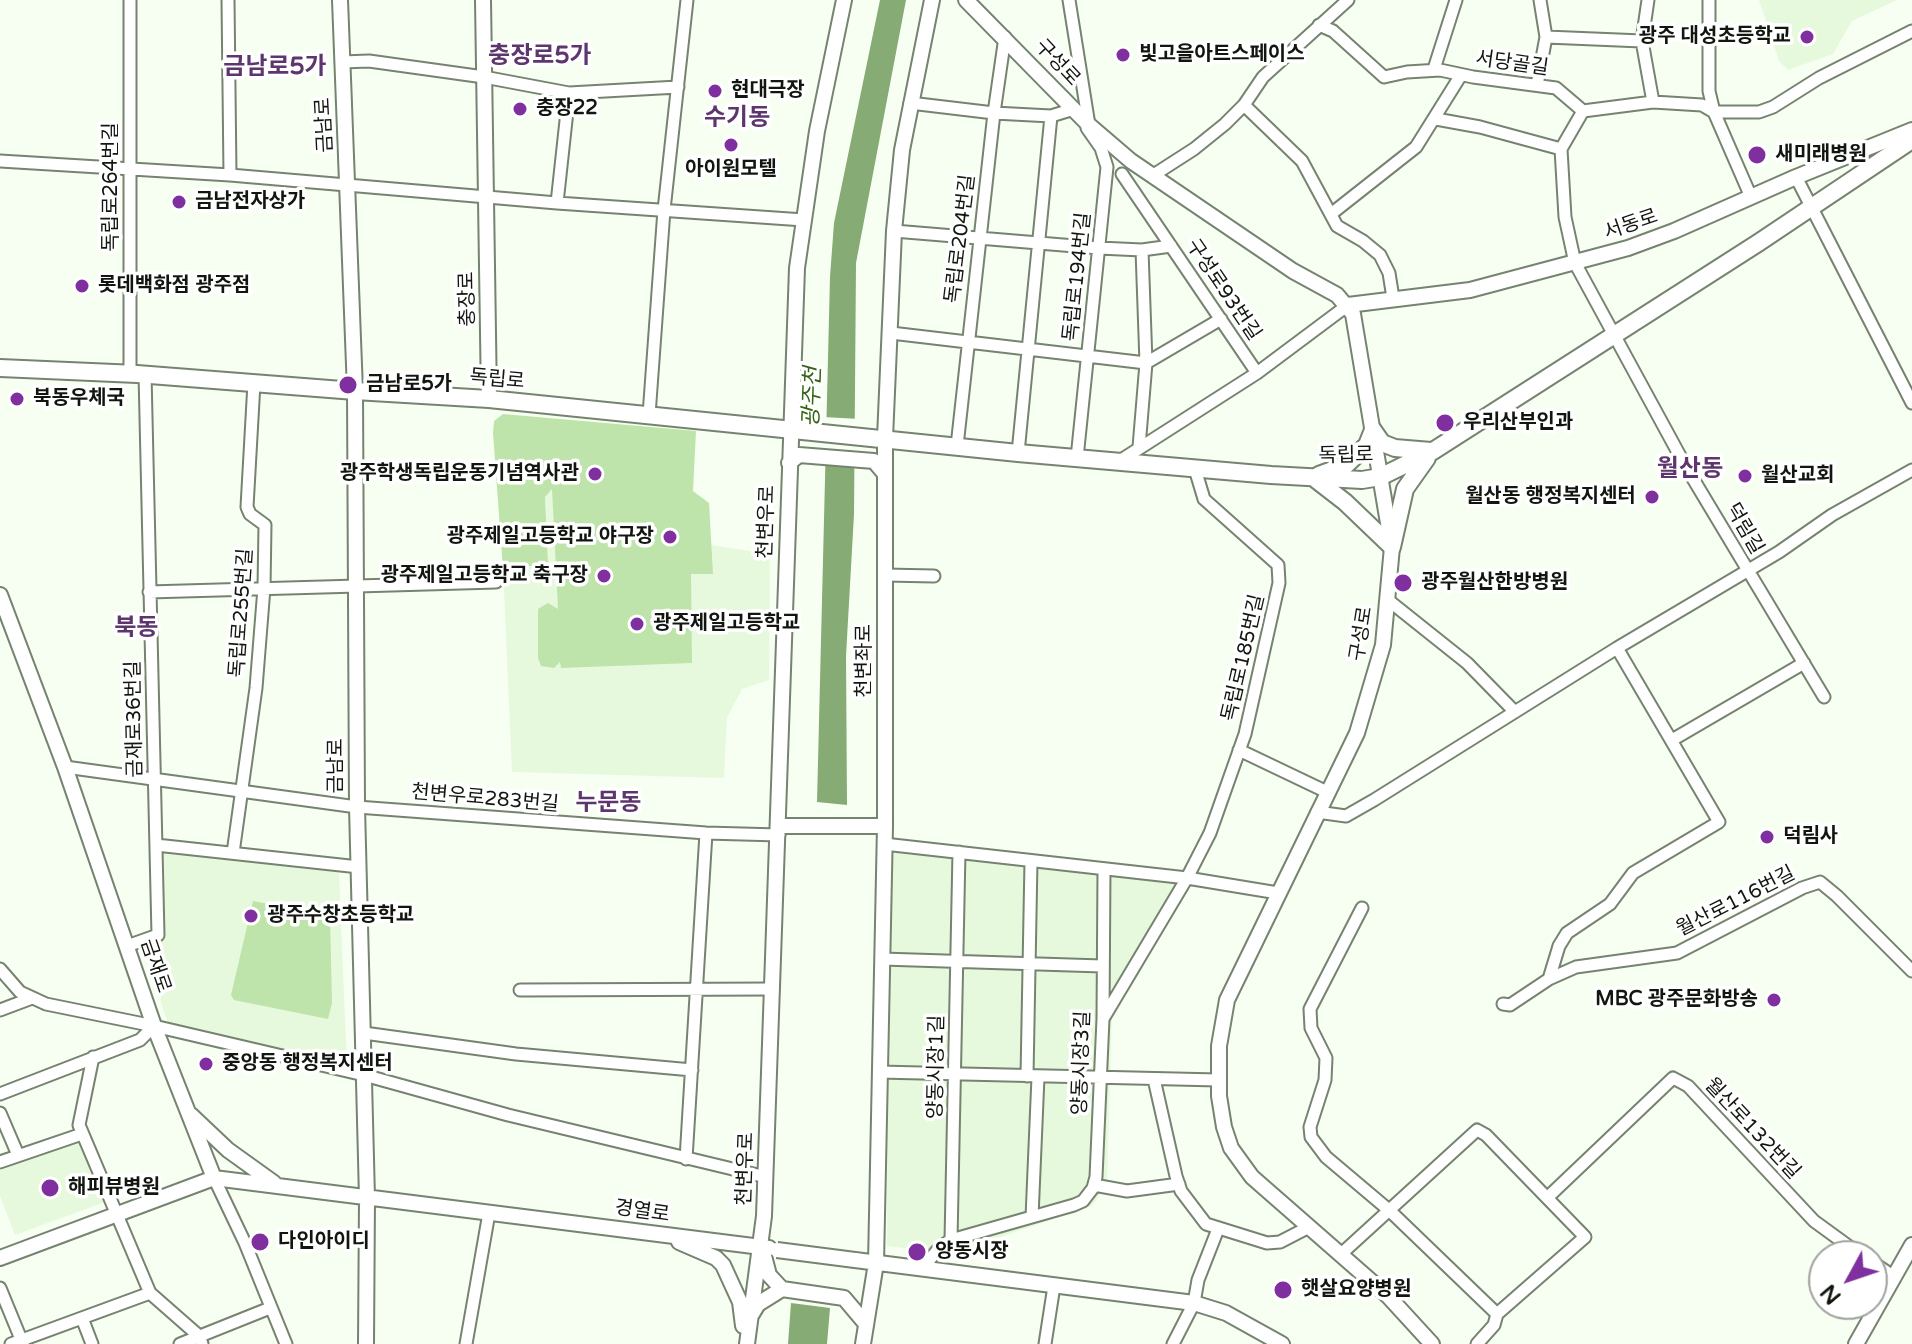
<!DOCTYPE html>
<meta charset="utf-8">
<style>
body{margin:0}
#map{position:relative;width:1912px;height:1344px;overflow:hidden;background:#f6fff2;font-family:"Varela Round",sans-serif}
canvas{display:block}
.north{position:absolute;left:1808px;top:1240px;width:80px;height:80px;box-sizing:border-box;background:#fff;border:2px solid #a0a29f;border-radius:50%;rotate:230deg;font-size:22px;font-weight:700;line-height:32px;text-align:center;color:#11160f}
.north::after{content:'';display:block;margin:auto;width:28px;height:36px;background:#802f9e;clip-path:polygon(50% 0,100% 100%,50% 72%,0 100%)}
</style>
<div id="map">
<canvas width="1912" height="1344"></canvas>
<div class="north">N</div>
</div>
<script>
const g = document.querySelector('canvas').getContext('2d');
g.lineJoin = 'round';
function fillPath(path, color) {
  g.fillStyle = color;
  g.fill(path, 'evenodd');
}
function shape(rows) {
  const path = new Path2D();
  for (const r of rows) {
    path.moveTo(r[0], r[1]);
    for (let i = 2; i < r.length; i += 2) path.lineTo(r[i], r[i + 1]);
  }
  return path;
}
function stroke(path, color, width, dash) {
  g.strokeStyle = color;
  g.lineWidth = width;
  g.lineCap = dash ? 'butt' : 'round';
  g.setLineDash(dash || []);
  g.stroke(path);
}
function label(font, color, halo, rows, align = 'center') {
  g.font = font + ' "Varela Round","Noto Sans KR",sans-serif';
  g.lineWidth = 7;
  g.setLineDash([]);
  g.textBaseline = 'middle';
  g.strokeStyle = halo;
  g.fillStyle = color;
  for (const [text, x, y, turn = 0] of rows) {
    g.save();
    g.translate(x, y);
    g.rotate((+turn || 0) * Math.PI / 180);
    g.textAlign = isNaN(turn) ? turn : align;
    if (halo) g.strokeText(text, 0, 0);
    g.fillText(text, 0, 0);
    g.restore();
  }
}
fillPath(shape([
 [1759,0,1897,0,1852,21,1833,54,1788,70,1779,61],
 [552,488,709,503,711,545,770,554,769,680,742,689,727,718,724,778,512,772,503,569,548,564,545,497],
 [167,849,339,872,347,1067,168,1023,161,1003,160,855],
 [888,849,1188,882,1112,1012,1107,1184,1092,1206,962,1250,937,1252,887,1246],
 [78,1142,84,1145,105,1202,15,1235,0,1196,0,1170]
]), '#e6f9dd');
fillPath(shape([
 [503,414,696,431,693,491,709,503,713,574,691,574,692,663,561,668,560,662,554,668,541,666,538,658,538,609,548,603,558,609,552,489,545,497,548,564,503,569,493,433,494,421],
 [253,901,330,916,332,1003,328,1019,234,1000,231,995]
]), '#bee4ab');
fillPath(shape([
 [880,0,906,0,856,263,854,514,846,656,847,805,817,802,830,277,834,223],
 [791,1303,830,1308,827,1344,788,1344]
]), '#87ab74');
fillPath(shape([
 [823,417,860,419,859,461,822,459]
]), '#f6fff2');
const minor = shape([
 [130,0,130,373],
 [228,0,230,175],
 [1069,0,1089,125],
 [1648,0,1642,41,1653,102],
 [1709,0,1709,91,1714,112,1751,197],
 [1319,25,1333,31,1384,77,1407,72,1440,70,1473,77,1556,88,1583,111,1653,102,1702,105,1714,112],
 [1546,37,1642,41],
 [342,62,369,61,484,77,569,93,678,87],
 [1434,69,1456,0],
 [1537,85,1546,37,1540,0],
 [910,103,994,113,1051,116,1074,109,1077,114],
 [1244,105,1302,161,1337,226,1363,241,1380,255,1389,273,1393,298],
 [1714,112,1759,112,1773,107,1819,78,1912,31],
 [1436,119,1480,127,1561,149,1565,217,1575,263,1686,467,1824,697],
 [1561,149,1583,111],
 [0,161,230,175,557,203,804,220],
 [1122,174,1257,373],
 [1152,176,1194,149,1225,124,1244,105,1263,77,1348,0],
 [1796,177,1912,403],
 [557,203,569,93],
 [1331,214,1416,147,1461,75],
 [894,231,1099,248,1142,250,1171,246],
 [891,333,1146,363,1221,319],
 [649,415,664,210,687,0],
 [957,446,994,113,1005,37],
 [1139,447,1146,363,1142,250],
 [1018,453,1051,116],
 [1077,458,1107,167,1101,148,1087,128],
 [1118,462,1257,373,1348,305],
 [885,575,934,576],
 [149,592,496,582],
 [1388,600,1467,663,1515,712],
 [1617,648,1779,552,1832,515,1912,470],
 [1672,740,1804,663],
 [1239,750,1327,792],
 [65,767,357,807,706,833,779,835],
 [1317,812,1346,816,1374,800,1617,648,1719,822,1633,873,1610,904,1567,933,1559,946,1549,979],
 [884,844,1187,878,1278,893],
 [156,845,359,867],
 [233,853,256,688,264,588,265,525,250,514,247,507,254,383],
 [1362,908,1310,1009,1311,1028,1326,1058,1325,1080,1310,1127,1311,1137,1326,1157,1390,1211,1497,1314],
 [127,946,158,935,145,374],
 [882,959,1102,966],
 [0,969,20,992,46,1004,154,1026,364,1075,508,1115,766,1177],
 [520,990,773,989],
 [1503,1004,1510,1005,1549,979,1576,967,1677,953,1802,888,1820,882,1837,896,1912,971],
 [0,1010,32,998],
 [1103,1019,1187,878,1210,833,1245,734,1279,583,1278,565,1204,499,1195,469],
 [364,1033,516,1054,692,1070],
 [93,1057,79,1125,150,1293],
 [879,1072,1218,1080],
 [1027,1076,1031,861],
 [1154,1079,1176,1176,1181,1191,1206,1224,1267,1243,1280,1242,1309,1227],
 [0,1094,140,1040,154,1026],
 [0,1113,18,1155],
 [686,1159,706,833],
 [0,1162,82,1134],
 [214,1178,245,1243,286,1344],
 [1094,1185,1127,1191,1179,1184],
 [1548,1197,1673,1078,1688,1086,1814,1221,1862,1256],
 [1032,1217,1038,1077],
 [951,1240,959,852],
 [1340,1255,1477,1130,1486,1135,1585,1237,1497,1314,1494,1325,1477,1344],
 [1872,1262,1893,1276],
 [922,1269,940,1247,951,1240,1074,1205,1083,1201,1093,1188,1096,1177,1103,1019,1104,869],
 [0,1288,23,1344],
 [82,1318,92,1344],
 [11,1344,150,1293,199,1336,202,1344],
 [180,1344,270,1308],
 [466,1344,489,1213],
 [1045,1344,1054,1286],
 [1173,1344,1194,1303,1198,1280,1218,1229]
]);
const tertiary = shape([
 [340,0,355,391,357,807,367,1198,366,1344],
 [483,0,489,399],
 [966,0,1089,125,1131,161,1293,271,1337,295,1353,314,1392,547,1383,645,1357,733,1227,1000,1219,1046,1219,1096,1224,1127,1231,1148,1252,1177,1388,1296,1432,1344],
 [1348,305,1470,290,1628,248,1674,231,1796,177,1912,130],
 [789,463,799,455,874,461,885,474],
 [0,595,65,767,154,1026,214,1178],
 [779,826,885,826],
 [191,1115,228,1150,274,1183],
 [679,1242,716,1258,723,1265,740,1302,743,1326],
 [763,1252,769,1275,782,1289,844,1298,866,1324],
 [0,1258,214,1178,769,1248],
 [855,1260,1194,1303,1226,1313,1282,1344],
 [752,1314,758,1304,782,1289],
 [747,1344,764,1216,797,268,817,131,844,0],
 [863,1344,876,1263,885,826,885,438,894,231,902,150,932,0],
 [1856,1344,1912,1245]
]);
const secondary = shape([
 [0,368,137,374,355,391,489,399,1018,453,1271,475,1362,480,1380,477,1433,451,1758,243,1912,140],
 [1373,430,1382,443,1395,448,1431,451],
 [1319,475,1346,465,1367,445,1373,430],
 [1314,478,1345,502,1392,547],
 [1392,547,1405,489,1427,458]
]);
stroke(minor, '#768370', 15);
stroke(tertiary, '#768370', 18);
stroke(secondary, '#768370', 20);
stroke(minor, '#fff', 11);
stroke(tertiary, '#fff', 14);
stroke(secondary, '#fff', 16);
const tertiaryBridge = shape([
 [777,1250,855,1260]
]);
stroke(tertiaryBridge, '#768370', 18, []);
stroke(tertiaryBridge, '#fff', 14);
for (const [x, y, r, color] of [
 [1807,37,8,"#802f9e"],
 [1123,55,8,"#802f9e"],
 [715,91,8,"#802f9e"],
 [520,109,8,"#802f9e"],
 [731,145,8,"#802f9e"],
 [1757,155,10,"#802f9e"],
 [179,202,8,"#802f9e"],
 [82,286,8,"#802f9e"],
 [348,385,10,"#802f9e"],
 [17,399,8,"#802f9e"],
 [1445,423,10,"#802f9e"],
 [595,474,8,"#802f9e"],
 [1745,476,8,"#802f9e"],
 [1652,497,8,"#802f9e"],
 [670,537,8,"#802f9e"],
 [604,576,8,"#802f9e"],
 [1403,583,10,"#802f9e"],
 [637,624,8,"#802f9e"],
 [1767,837,8,"#802f9e"],
 [251,916,8,"#802f9e"],
 [1774,1000,8,"#802f9e"],
 [206,1064,8,"#802f9e"],
 [50,1188,10,"#802f9e"],
 [260,1242,10,"#802f9e"],
 [917,1252,10,"#802f9e"],
 [1283,1290,10,"#802f9e"]
]) {
  const dot = new Path2D();
  dot.arc(x, y, r, 0, 2 * Math.PI);
  g.fillStyle = color;
  g.fill(dot);
  stroke(dot, '#fff', 3);
}
label('bold 20px', '#11160f', '#fff', [
 ["광주 대성초등학교",1791,37,"right"],
 ["빛고을아트스페이스",1139,55],
 ["현대극장",731,91],
 ["충장22",536,109],
 ["새미래병원",1775,155],
 ["아이원모텔",731,170,"center"],
 ["금남전자상가",195,202],
 ["롯데백화점 광주점",98,286],
 ["금남로5가",366,385],
 ["북동우체국",33,399],
 ["우리산부인과",1463,423],
 ["광주학생독립운동기념역사관",579,474,"right"],
 ["월산교회",1761,476],
 ["월산동 행정복지센터",1636,497,"right"],
 ["광주제일고등학교 야구장",654,537,"right"],
 ["광주제일고등학교 축구장",588,576,"right"],
 ["광주월산한방병원",1421,583],
 ["광주제일고등학교",653,624],
 ["덕림사",1783,837],
 ["광주수창초등학교",267,916],
 ["MBC 광주문화방송",1758,1000,"right"],
 ["중앙동 행정복지센터",222,1064],
 ["해피뷰병원",68,1188],
 ["다인아이디",278,1242],
 ["양동시장",935,1252],
 ["햇살요양병원",1301,1290]
], 'left');
label('20px', '#11160f', '#fff', [
 ["구성로",1057,63,47],
 ["서당골길",1512,64,8],
 ["금남로",325,125,-93],
 ["독립로264번길",112,187,-90],
 ["서동로",1631,225,-19],
 ["독립로204번길",961,239,-83],
 ["독립로194번길",1078,277,-84],
 ["구성로93번길",1223,290,56],
 ["충장로",468,299,-91],
 ["독립로",497,380,5],
 ["독립로",1346,456,-1],
 ["천변우로",767,522,-88],
 ["덕림길",1744,529,60],
 ["독립로255번길",242,613,-86],
 ["구성로",1362,634,-81],
 ["독립로185번길",1244,658,-77],
 ["천변좌로",865,661,-90],
 ["금재로36번길",135,719,-91],
 ["금남로",337,766,-90],
 ["천변우로283번길",485,799,5],
 ["월산로116번길",1736,902,-27],
 ["금재로",155,966,71],
 ["양동시장3길",1082,1063,-88],
 ["양동시장1길",937,1067,-89],
 ["월산로132번길",1752,1129,47],
 ["천변우로",746,1169,-88],
 ["경열로",642,1212,8]
]);
label('italic 22px', '#356315', '#fff', [
 ["광주천",813,397,-88]
]);
label('bold 24px', '#5d366d', '#fff', [
 ["충장로5가",540,57],
 ["금남로5가",275,68],
 ["수기동",737,119],
 ["월산동",1690,470],
 ["북동",136,629],
 ["누문동",608,804]
]);
</script>
